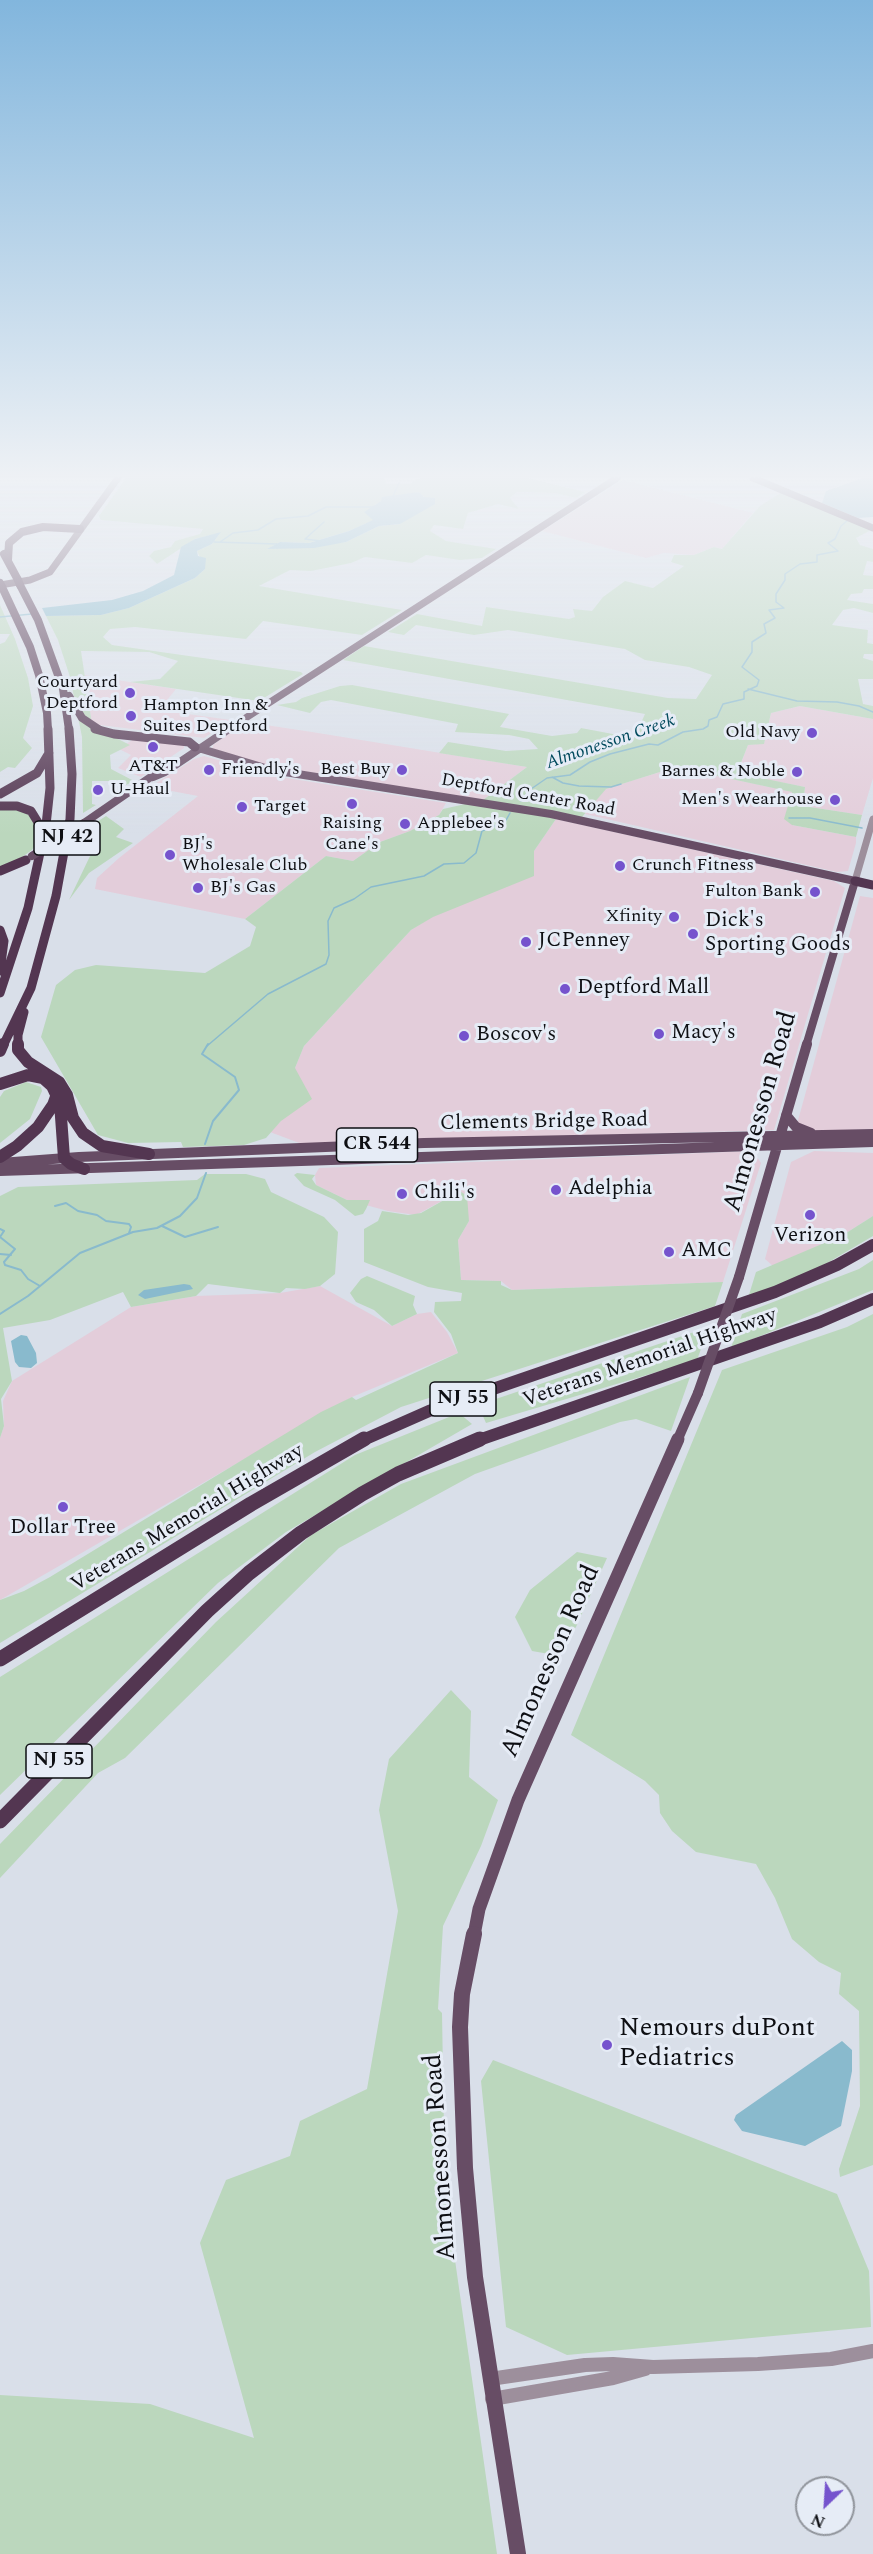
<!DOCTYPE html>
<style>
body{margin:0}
#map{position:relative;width:873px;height:2554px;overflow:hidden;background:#d9dfe9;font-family:Spectral,serif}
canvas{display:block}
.north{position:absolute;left:795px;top:2476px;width:60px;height:60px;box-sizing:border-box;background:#e6ecf6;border:2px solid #90949b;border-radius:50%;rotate:205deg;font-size:16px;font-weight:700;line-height:24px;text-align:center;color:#0e0f13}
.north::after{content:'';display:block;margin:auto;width:21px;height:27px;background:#7553cd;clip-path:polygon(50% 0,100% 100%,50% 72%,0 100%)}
</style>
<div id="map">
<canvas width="873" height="2554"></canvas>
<div class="north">N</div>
</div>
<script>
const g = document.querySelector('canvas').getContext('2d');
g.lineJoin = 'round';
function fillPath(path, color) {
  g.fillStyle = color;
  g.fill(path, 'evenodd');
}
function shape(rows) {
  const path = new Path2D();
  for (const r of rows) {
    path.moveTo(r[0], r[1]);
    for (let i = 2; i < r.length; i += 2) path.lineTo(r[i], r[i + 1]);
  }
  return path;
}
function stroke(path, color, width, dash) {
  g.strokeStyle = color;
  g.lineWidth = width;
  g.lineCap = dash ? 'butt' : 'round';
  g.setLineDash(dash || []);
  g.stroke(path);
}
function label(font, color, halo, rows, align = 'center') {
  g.font = font + ' Spectral,serif';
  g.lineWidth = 6;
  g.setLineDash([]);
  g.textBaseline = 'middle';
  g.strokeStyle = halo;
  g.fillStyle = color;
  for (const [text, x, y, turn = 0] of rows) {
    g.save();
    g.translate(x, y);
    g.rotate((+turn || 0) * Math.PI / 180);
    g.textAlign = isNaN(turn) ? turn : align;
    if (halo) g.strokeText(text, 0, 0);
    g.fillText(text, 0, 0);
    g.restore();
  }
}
fillPath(shape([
 [623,480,753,513,722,549,714,547,694,555,664,553,646,558,542,531],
 [84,675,176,689,159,710,231,720,204,738,92,724],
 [800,706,873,719,873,778,862,815,803,806,805,787,737,774,748,745,764,743,771,713],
 [246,722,312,732,527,767,483,800,288,770,250,761,212,749,213,745],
 [135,738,184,745,184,748,141,777,118,768,131,755,119,749],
 [204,756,280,777,446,803,439,815,410,831,380,842,353,861,326,856,245,919,95,889,97,878,119,858,198,796,150,787,194,759],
 [663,771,694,771,793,792,792,825,856,837,856,843,848,871,837,872,585,814,605,789],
 [556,819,834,881,845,888,774,1130,302,1144,270,1132,281,1121,295,1068,304,1046,411,930,534,851],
 [860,896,873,898,873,1129,812,1132,797,1124],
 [753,1151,761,1163,723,1282,512,1290,501,1281,461,1280,458,1240,469,1221,460,1191,416,1215,388,1211,347,1200,316,1185,315,1175,319,1168],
 [814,1151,873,1153,873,1216,843,1235,773,1266,765,1259,791,1162],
 [320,1286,392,1326,417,1314,431,1312,447,1332,458,1353,352,1397,0,1600,0,1438,4,1426,3,1401,12,1381,131,1307,196,1296,280,1293]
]), '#e3cdda');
fillPath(shape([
 [126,478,384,478,386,484,410,484,420,478,528,478,585,492,576,498,555,493,517,492,510,498,519,509,498,504,468,513,463,529,434,525,430,531,446,541,496,549,482,558,460,560,426,555,412,563,365,557,351,563,311,571,290,570,259,586,402,610,362,635,263,621,246,639,135,627,110,629,103,637,112,645,301,672,303,674,259,701,130,682,160,679,178,661,149,652,81,651,93,731,112,736,130,745,110,755,111,769,134,781,126,785,117,781,92,781,92,804,96,805,83,813,82,737,70,677,58,640,46,616,101,615,129,608,195,578,205,569,197,551,212,544,220,533,195,539,157,564,149,556,154,551,171,547,175,541,200,534,203,529,101,520,99,516],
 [419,492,424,497,400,524,379,526,346,542,268,549,280,542,309,543,349,531,374,520,365,512,381,501],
 [782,492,871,530,856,538,860,545,873,549,873,562,867,561,863,575,873,576,873,589,864,589,862,593,851,594,847,600,873,604,873,613,854,608,843,610,832,625,868,630,867,643,873,644,873,654,864,654,863,658,873,661,873,679,858,679,863,704,873,706,873,719,800,706,771,713,764,744,748,745,737,773,805,787,803,806,862,815,856,837,792,825,784,819,792,792,694,771,663,771,606,789,582,817,556,819,534,851,534,876,433,917,411,930,304,1046,295,1068,312,1099,281,1121,266,1138,244,1145,183,1147,181,1142,128,1143,98,1135,41,1037,56,985,75,970,96,965,205,973,250,946,256,927,245,919,326,856,353,861,380,842,410,831,439,815,443,809,483,800,527,767,439,753,448,742,506,751,538,749,529,739,509,735,455,732,458,724,331,700,321,702,310,713,277,705,296,702,302,698,340,686,352,685,509,714,500,727,552,736,577,733,581,728,634,738,645,714,343,660,364,646,668,698,696,699,712,675,689,667,645,660,625,649,508,630,474,635,416,625,404,635,388,632,417,614,482,626,486,607,569,619,575,617,573,609,592,611,603,597,625,581,653,588,684,566,671,562,674,555,694,555,714,547,722,549,760,506],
 [0,605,15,639,28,678,33,706,23,738,32,748,15,768,8,767,0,772,0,644,5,642,10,634,0,634],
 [0,807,25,811,35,823,36,836,36,844,32,850,15,862,0,867],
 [106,816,124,829,116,837,133,843,89,873,69,900,91,854,83,831],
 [26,1082,41,1087,42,1091,30,1119,0,1143,0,1097,4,1091],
 [297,1173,315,1175,312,1179,316,1185,347,1200,370,1200,366,1209,363,1214,355,1216,335,1200,304,1186,294,1175],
 [205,1174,246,1174,265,1179,271,1192,324,1217,338,1232,335,1274,320,1286,305,1289,286,1288,280,1293,208,1284,196,1296,131,1307,123,1292,50,1320,3,1328,12,1381,1,1399,4,1426,0,1438,0,1196,18,1187,197,1180],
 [460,1191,467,1196,469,1221,458,1240,461,1280,501,1281,501,1285,512,1290,723,1282,715,1306,401,1407,315,1452,0,1643,0,1600,24,1591,50,1577,321,1412,352,1397,356,1400,458,1353,451,1334,434,1312,435,1302,461,1301,462,1293,428,1287,364,1262,364,1229,378,1221,382,1211,408,1215,421,1213],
 [873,1216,873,1236,822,1266,748,1298,756,1272,843,1235],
 [873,1260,873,1290,731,1348,742,1314,859,1269],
 [367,1276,415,1296,413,1305,417,1314,392,1326,374,1310,356,1302,350,1293,361,1279],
 [873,1314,873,2165,840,2177,839,2169,860,2106,859,2011,839,1994,841,1973,819,1962,792,1939,775,1898,756,1864,696,1852,672,1831,660,1813,659,1795,645,1781,571,1735,722,1370,847,1327],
 [709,1327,697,1360,486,1423,478,1405],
 [690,1377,671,1431,636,1419,620,1422,475,1474,339,1548,125,1758,98,1773,0,1878,0,1844,216,1622,311,1535,401,1484],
 [459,1413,472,1424,286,1532,218,1583,0,1795,0,1677,355,1455],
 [577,1552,607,1558,576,1627,555,1655,532,1651,515,1617,530,1590],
 [451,1690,471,1711,469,1777,498,1800,481,1846,443,1926,438,2009,442,2013,445,2190,497,2554,0,2554,0,2395,150,2404,254,2438,200,2243,226,2180,290,2156,300,2121,367,2089,398,1911,379,1810,389,1759],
 [493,2060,837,2194,869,2271,871,2327,567,2355,506,2327,481,2081]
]), '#bbd7bd');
fillPath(shape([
 [863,478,873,478,873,517,858,518,822,503,826,491],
 [419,492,424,497,435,498,435,504,400,524,379,526,346,542,314,548,267,549,280,542,309,543,349,531,373,520,364,512,381,501,382,497],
 [221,532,212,544,197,551,198,556,206,558,205,569,195,578,129,608,101,615,46,616,42,608,112,600,143,591,174,575,181,547,195,539],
 [184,1284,190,1285,193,1289,145,1299,138,1295,144,1290],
 [21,1335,27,1336,36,1353,37,1363,31,1368,19,1367,15,1362,11,1341],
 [842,2041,852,2050,852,2071,841,2126,805,2146,742,2131,734,2120,736,2115]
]), '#89bacd');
stroke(shape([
 [393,496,399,483],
 [321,541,305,539,324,522],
 [214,542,277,544],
 [220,542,233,533,258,530,276,519,308,516,326,507,373,507],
 [0,617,32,614],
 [748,689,797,701,837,702,859,706,873,712],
 [552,777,563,783,579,786,611,787,621,784],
 [521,801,531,789,547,778,570,775,590,762,610,754,649,744,658,745,683,732,703,729,708,726,709,720,717,717,723,704,744,699,744,692,757,686,759,680,742,667,752,652,752,642,766,633,764,624,775,618,769,610,784,608,776,602,776,594,785,580,785,574,800,564,817,562,817,555,838,551,828,543,835,539,841,526,848,520],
 [789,818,810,818,862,828],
 [207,1046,268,994,326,964,329,955,328,921,334,908,354,899,371,887,424,876,444,864,464,863,476,853,482,831,505,822,510,813]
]), '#89bacd', 1.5);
stroke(shape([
 [205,1144,213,1121,239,1090,235,1077,202,1054,208,1044],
 [55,1206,66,1203,78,1211,97,1215,106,1221,129,1224,131,1227,129,1233],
 [162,1226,185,1237,218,1227],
 [0,1229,4,1231,0,1237,15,1249,4,1262,5,1265,21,1270,28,1279,40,1286],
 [0,1254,11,1255],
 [0,1314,28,1296,80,1253,133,1232,157,1228,180,1216,197,1198,206,1173]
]), '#89bacd', 2);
stroke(shape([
 [855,881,873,819]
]), '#9d8f9c', 7);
stroke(shape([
 [490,2379,585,2365,613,2364,653,2367,758,2364,831,2359,873,2351],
 [492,2399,613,2378,645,2369]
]), '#9d8f9c', 14);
stroke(shape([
 [753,478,873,528],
 [0,585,30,580,50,572,118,478],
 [227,730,617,478]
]), '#674d65', 7);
stroke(shape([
 [195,747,272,770,551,814,855,881,806,1046],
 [153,777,165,772,229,729],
 [84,823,158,772]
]), '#674d65', 8);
stroke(shape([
 [786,1115,796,1127,811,1133],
 [0,1163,79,1157,424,1143,873,1134],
 [0,1171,873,1142],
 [739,1277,807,1044],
 [677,1441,698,1393]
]), '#674d65', 10);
stroke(shape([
 [474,1935,479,1909,518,1800,678,1439]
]), '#674d65', 13);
stroke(shape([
 [474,1934,462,1994,460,2027,465,2168,475,2277,518,2554]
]), '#674d65', 16);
stroke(shape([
 [4,554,18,580],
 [8,560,9,543,22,532,43,527,80,529],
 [20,585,38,620,63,689,69,730],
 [2,587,30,647,39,675,47,713,48,730],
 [69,696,82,718,100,730]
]), '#533651', 8);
stroke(shape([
 [95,729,114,734,189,742,195,747],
 [0,794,37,773,49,753],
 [0,806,17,806,31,811,39,824,40,835],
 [0,871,26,860],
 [855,881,873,885],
 [0,930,4,941,0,971],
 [0,993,28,908,46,825,50,788,48,729],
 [3,1046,31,988,56,896,70,819,72,774,69,729],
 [18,1046,18,1035,24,1012]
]), '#533651', 9);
stroke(shape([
 [18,1044,18,1050,28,1062,59,1082,67,1095,73,1118,83,1133,102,1146,149,1154],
 [0,1051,3,1044],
 [0,1084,28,1075,43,1078,52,1086,60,1103,64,1158,71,1164,84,1169],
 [0,1157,17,1146,38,1127,53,1105,57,1094],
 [361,1441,429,1411,775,1292,837,1265,873,1245],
 [476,1441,820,1322,873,1299]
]), '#533651', 12);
stroke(shape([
 [0,1659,251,1504,364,1439],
 [0,1821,207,1611,249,1573,301,1533,362,1494,398,1474,480,1439]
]), '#533651', 15);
stroke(shape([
 [32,856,84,823]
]), '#674d65', 8);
stroke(shape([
 [698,1393,739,1277]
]), '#674d65', 10);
stroke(shape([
 [18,580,20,585],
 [0,583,2,587]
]), '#533651', 8);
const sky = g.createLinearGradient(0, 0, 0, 835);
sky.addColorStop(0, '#82b6dd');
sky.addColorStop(0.57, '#eef1f5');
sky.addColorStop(1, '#eef1f500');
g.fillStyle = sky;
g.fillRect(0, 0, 873, 835);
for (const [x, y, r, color] of [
 [130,693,6,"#7553cd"],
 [131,716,6,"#7553cd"],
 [812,733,6,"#7553cd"],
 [153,747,6,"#7553cd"],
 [209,770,6,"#7553cd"],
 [402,770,6,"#7553cd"],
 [797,772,6,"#7553cd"],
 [98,790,6,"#7553cd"],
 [835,800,6,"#7553cd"],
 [352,804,6,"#7553cd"],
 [242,807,6,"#7553cd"],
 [405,824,6,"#7553cd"],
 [170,855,6,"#7553cd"],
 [620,866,6,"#7553cd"],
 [198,888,6,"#7553cd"],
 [815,892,6,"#7553cd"],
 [674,917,6,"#7553cd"],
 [693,934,6,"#7553cd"],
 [526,942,6,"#7553cd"],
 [565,989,6,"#7553cd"],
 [659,1034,6,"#7553cd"],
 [464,1036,6,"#7553cd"],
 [556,1190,6,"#7553cd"],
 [402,1194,6,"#7553cd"],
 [810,1215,6,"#7553cd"],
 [669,1252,6,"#7553cd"],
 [63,1507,6,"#7553cd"],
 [607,2045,6,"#7553cd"]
]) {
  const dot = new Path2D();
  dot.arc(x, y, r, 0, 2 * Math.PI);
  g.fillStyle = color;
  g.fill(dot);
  stroke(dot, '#e6ecf6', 2);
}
label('18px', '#0e0f13', '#e6ecf6', [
 ["Courtyard",118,683,"right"],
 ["Deptford",118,704,"right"],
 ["Hampton Inn &",143,706],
 ["Suites Deptford",143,727],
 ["Old Navy",800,733,"right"],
 ["AT&T",153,767,"center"],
 ["Friendly's",221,770],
 ["Best Buy",390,770,"right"],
 ["Barnes & Noble",785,772,"right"],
 ["U-Haul",110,790],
 ["Men's Wearhouse",823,800,"right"],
 ["Target",254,807],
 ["Raising",352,824,"center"],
 ["Cane's",352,845,"center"],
 ["Applebee's",417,824],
 ["BJ's",182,845],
 ["Wholesale Club",182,866],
 ["Crunch Fitness",632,866],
 ["BJ's Gas",210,888],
 ["Fulton Bank",803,892,"right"],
 ["Xfinity",662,917,"right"]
], 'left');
label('italic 18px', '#00495c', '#e6ecf6', [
 ["Almonesson Creek",611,743,-19]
]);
label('18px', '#0e0f13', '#e6ecf6', [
 ["Deptford Center Road",528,796,10]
]);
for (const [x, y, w] of [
 [67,838,66],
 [377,1145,81],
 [463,1399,66],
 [59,1761,66]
]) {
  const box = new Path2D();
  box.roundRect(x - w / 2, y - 17, w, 34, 4.5);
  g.fillStyle = '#e6ecf6';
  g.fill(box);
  stroke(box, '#0e0f13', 1.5);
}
label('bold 20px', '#0e0f13', null, [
 ["NJ 42",67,838],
 ["CR 544",377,1145],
 ["NJ 55",463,1399],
 ["NJ 55",59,1761]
]);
label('21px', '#0e0f13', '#e6ecf6', [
 ["Dick's",705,922],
 ["Sporting Goods",705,946],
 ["JCPenney",538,942],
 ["Deptford Mall",577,989],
 ["Macy's",671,1034],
 ["Boscov's",476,1036],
 ["Adelphia",568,1190],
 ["Chili's",414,1194],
 ["Verizon",810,1237,"center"],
 ["AMC",681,1252],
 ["Dollar Tree",63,1529,"center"]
], 'left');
label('21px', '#0e0f13', '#e6ecf6', [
 ["Clements Bridge Road",544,1123,-1],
 ["Veterans Memorial Highway",650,1359,-19],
 ["Veterans Memorial Highway",188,1519,-31]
]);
label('26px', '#0e0f13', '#e6ecf6', [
 ["Almonesson Road",762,1112,-74],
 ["Almonesson Road",552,1662,-66],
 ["Almonesson Road",442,2157,-94]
]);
label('26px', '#0e0f13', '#e6ecf6', [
 ["Nemours duPont",619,2030],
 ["Pediatrics",619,2060]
], 'left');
</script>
